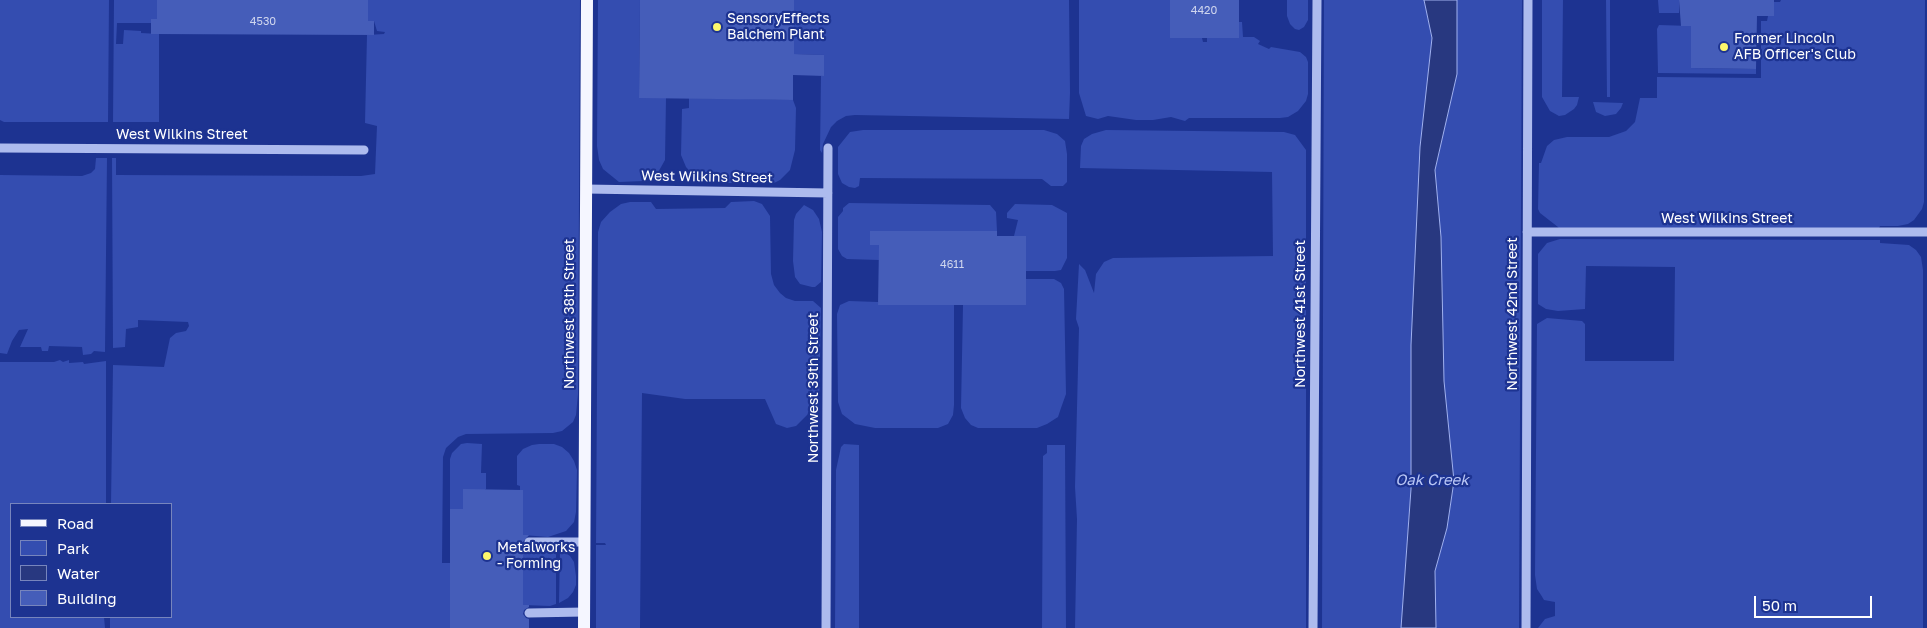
<!DOCTYPE html>
<style>
body{margin:0}
#map{position:relative;width:1927px;height:628px;overflow:hidden;background:#1d3391;font-family:"Golos Text",sans-serif}
canvas{display:block}
.legend{position:absolute;left:10px;top:503px;width:162px;height:115px;box-sizing:border-box;background:#1d3391;border:1px solid #7785bd;margin:0;padding:6px 9px;list-style:none;font-size:15px;color:#fff}
.legend li{display:flex;align-items:center;gap:10px;height:25px}
.legend b{width:25px;border:1px solid #7785bd}
.scale{position:absolute;left:1754px;top:596px;width:118px;height:22px;box-sizing:border-box;border:2px solid #fff;border-top:0;padding-left:6px;font-size:15px;line-height:18px;white-space:nowrap;color:#fff;-webkit-text-stroke:4px #1d3391;paint-order:stroke}
</style>
<div id="map">
<canvas width="1927" height="628"></canvas>
<ul class="legend">
<li><b style="height:6px;background:#f5f6ff"></b>Road</li>
<li><b style="height:14px;background:#344db0"></b>Park</li>
<li><b style="height:14px;background:#283880"></b>Water</li>
<li><b style="height:14px;background:#455db9"></b>Building</li>
</ul>
<div class="scale">50 m</div>
</div>
<script>
const g = document.querySelector('canvas').getContext('2d');
g.lineJoin = 'round';
function fillPath(path, color) {
  g.fillStyle = color;
  g.fill(path, 'evenodd');
}
function shape(rows) {
  const path = new Path2D();
  for (const r of rows) {
    path.moveTo(r[0], r[1]);
    for (let i = 2; i < r.length; i += 2) path.lineTo(r[i], r[i + 1]);
  }
  return path;
}
function stroke(path, color, width, dash) {
  g.strokeStyle = color;
  g.lineWidth = width;
  g.lineCap = dash ? 'butt' : 'round';
  g.setLineDash(dash || []);
  g.stroke(path);
}
function label(font, color, halo, rows, align = 'center') {
  g.font = font + ' "Golos Text",sans-serif';
  g.lineWidth = 4.5;
  g.setLineDash([]);
  g.textBaseline = 'middle';
  g.strokeStyle = halo;
  g.fillStyle = color;
  for (const [text, x, y, turn = 0] of rows) {
    g.save();
    g.translate(x, y);
    g.rotate((+turn || 0) * Math.PI / 180);
    g.textAlign = isNaN(turn) ? turn : align;
    if (halo) g.strokeText(text, 0, 0);
    g.fillText(text, 0, 0);
    g.restore();
  }
}
fillPath(shape([
 [0,0,109,0,108,122,4,122,0,120],
 [114,0,157,0,157,19,151,23,117,23,116,44,123,44,124,30,141,31,141,33,159,34,159,122,113,122],
 [368,0,580,0,578,394,576,415,573,422,562,431,553,433,466,434,458,437,446,448,443,457,442,563,450,563,450,628,110,628,110,617,171,617,171,504,111,504,113,365,164,367,170,338,176,333,186,331,189,326,188,322,138,320,138,327,126,329,125,347,113,348,112,158,116,158,116,175,361,176,375,174,377,126,365,123,367,35,384,34,385,32,377,31,374,21,368,21],
 [598,0,640,0,639,98,666,98,665,160,656,176,644,181,619,182,603,169,599,160,597,146],
 [794,0,1069,0,1070,93,1069,119,855,115,846,116,837,121,831,127,823,144,822,153,820,150,821,76,824,75,824,55,794,54],
 [1079,0,1170,0,1170,38,1202,38,1203,42,1207,42,1207,38,1238,38,1239,22,1242,22,1243,37,1254,37,1260,41,1258,44,1269,49,1271,47,1300,52,1306,57,1308,62,1308,94,1306,101,1298,111,1288,117,1280,118,1189,118,1185,121,1171,117,1153,120,1136,120,1108,116,1098,119,1086,116,1079,93],
 [1287,0,1308,0,1308,20,1304,27,1299,30,1295,29,1290,24,1287,16],
 [1324,0,1424,0,1432,38,1420,147,1411,345,1411,489,1401,628,1322,628],
 [1457,0,1522,0,1519,628,1436,628,1435,571,1447,528,1454,481,1444,381,1441,237,1435,170,1457,74],
 [1542,0,1563,0,1562,97,1579,97,1577,105,1574,109,1565,115,1559,116,1550,111,1542,97],
 [1606,0,1610,0,1610,97,1607,97],
 [1658,0,1679,0,1679,13,1659,13],
 [1781,0,1925,0,1924,202,1922,209,1914,220,1908,224,1898,226,1880,226,1879,228,1561,232,1558,227,1540,213,1538,209,1539,163,1541,163,1547,146,1554,140,1567,137,1609,137,1626,131,1635,122,1640,98,1657,98,1657,77,1761,78,1761,21,1767,21,1768,16,1774,16,1774,2,1780,2],
 [1659,25,1691,26,1691,68,1756,69,1756,74,1658,73,1657,29],
 [689,98,793,100,796,108,795,150,790,170,780,180,774,183,716,183,696,178,686,167,681,155,682,109,689,108],
 [1593,102,1623,103,1621,108,1616,114,1605,116,1596,112],
 [863,130,1044,130,1057,134,1065,141,1067,154,1067,182,1063,186,1051,186,1042,179,860,178,859,186,855,188,849,187,842,183,838,174,838,147,850,132],
 [1106,130,1284,132,1295,135,1306,150,1306,628,1075,628,1077,519,1075,487,1079,328,1076,319,1079,264,1085,270,1094,293,1096,274,1104,262,1113,258,1273,256,1272,172,1080,168,1081,146,1084,139,1092,134],
 [96,158,107,158,105,352,94,351,91,354,83,355,82,347,49,346,48,351,42,351,41,347,20,347,28,329,19,330,12,341,7,354,0,353,0,175,82,176,91,173,95,169],
 [754,201,762,204,770,216,771,274,774,285,780,293,786,298,795,301,813,301,821,308,819,409,815,412,810,412,796,426,787,428,776,424,765,399,685,399,642,393,640,628,596,628,596,545,606,545,605,543,596,543,598,232,601,222,610,212,621,204,630,202,651,202,656,209,725,208,731,202],
 [849,203,990,205,996,212,997,231,870,231,870,244,879,245,879,260,847,259,842,256,838,249,838,217,843,211,843,208],
 [1015,204,1052,205,1067,213,1067,258,1061,270,1055,271,1026,271,1026,236,1014,236,1018,220,1007,218,1007,213],
 [804,205,813,210,819,219,822,232,821,282,815,287,812,287,800,284,795,277,793,261,794,220,796,214],
 [1560,239,1880,240,1880,243,1909,245,1916,250,1921,257,1923,270,1923,628,1538,628,1545,619,1555,616,1555,602,1544,600,1541,595,1537,589,1535,575,1537,324,1547,318,1582,321,1585,324,1585,361,1674,361,1675,267,1586,266,1585,309,1558,311,1546,309,1538,304,1538,254,1547,243],
 [1026,279,1054,279,1061,283,1064,289,1066,394,1061,408,1058,417,1047,424,1037,428,978,428,971,425,965,418,961,408,963,305,1025,305],
 [849,301,878,302,879,305,954,305,954,405,953,415,948,424,938,428,875,428,855,424,842,414,838,402,837,314,840,305],
 [60,360,63,362,69,360,69,363,83,362,84,364,106,361,106,504,11,504,11,617,104,617,105,628,0,628,0,362,54,362],
 [467,443,482,444,481,473,486,473,486,489,463,509,450,509,450,459,452,453,461,444],
 [539,444,554,444,562,447,569,453,574,461,577,470,576,512,574,522,566,531,548,537,523,535,523,490,520,490,520,486,517,485,517,456,523,449,532,445],
 [844,444,859,445,859,628,835,628,836,470,841,447],
 [1047,445,1065,445,1066,628,1042,628,1043,456,1047,453],
 [529,547,556,548,556,604,550,606,523,605,523,549,529,549],
 [560,549,570,556,574,562,576,576,576,585,573,592,568,598,559,603]
]), '#344db0');
const water = shape([
 [1424,0,1457,0,1457,74,1435,170,1441,237,1444,381,1454,481,1447,528,1435,571,1436,628,1401,628,1411,489,1411,345,1420,147,1432,38,1424,0]
]);
fillPath(water, '#283880');
stroke(water, '#a1b2f0', 1);
fillPath(shape([
 [157,0,368,0,368,21,374,21,374,35,151,34,151,19,157,19],
 [640,0,794,0,794,54,824,55,824,76,793,75,793,100,639,98],
 [1170,0,1239,0,1239,38,1170,38],
 [1679,0,1774,0,1774,16,1757,16,1756,69,1691,68,1691,26,1681,26],
 [870,231,997,231,997,236,1026,236,1026,305,878,305,879,245,870,245],
 [463,489,523,490,523,535,529,535,523,542,524,546,529,548,523,549,523,605,529,605,529,607,524,610,523,614,526,618,529,619,529,628,450,628,450,509,463,509]
]), '#455db9');
stroke(shape([
 [0,148,364,150],
 [586,189,828,193],
 [1527,232,1927,232],
 [529,542,584,542],
 [529,613,584,612],
 [826,628,828,148],
 [1313,628,1317,0],
 [1526,628,1528,0]
]), '#adbbee', 9);
stroke(shape([
 [584,628,587,0]
]), '#f5f6ff', 12);
for (const [x, y, r, color] of [
 [717,27,5,"#fdf76c"],
 [1724,47,5,"#fdf76c"],
 [487,556,5,"#fdf76c"]
]) {
  const dot = new Path2D();
  dot.arc(x, y, r, 0, 2 * Math.PI);
  g.fillStyle = color;
  g.fill(dot);
  stroke(dot, '#1d3391', 2);
}
label('11px', '#d0d6ee', null, [
 ["4420",1204,11],
 ["4530",263,22],
 ["4611",952,265]
]);
label('14px', '#fff', '#1d3391', [
 ["SensoryEffects",727,19],
 ["Balchem Plant",727,35],
 ["Former Lincoln",1734,39],
 ["AFB Officer's Club",1734,55],
 ["Metalworks",497,548],
 ["- Forming",497,564]
], 'left');
label('14px', '#fff', '#1d3391', [
 ["West Wilkins Street",182,135],
 ["West Wilkins Street",707,177,1],
 ["West Wilkins Street",1727,219],
 ["Northwest 38th Street",570,314,-90],
 ["Northwest 41st Street",1301,314,-90],
 ["Northwest 42nd Street",1513,314,-90],
 ["Northwest 39th Street",814,388,-90]
]);
label('italic 15px', '#b9c6f5', '#1d3391', [
 ["Oak Creek",1432,480]
]);
</script>
